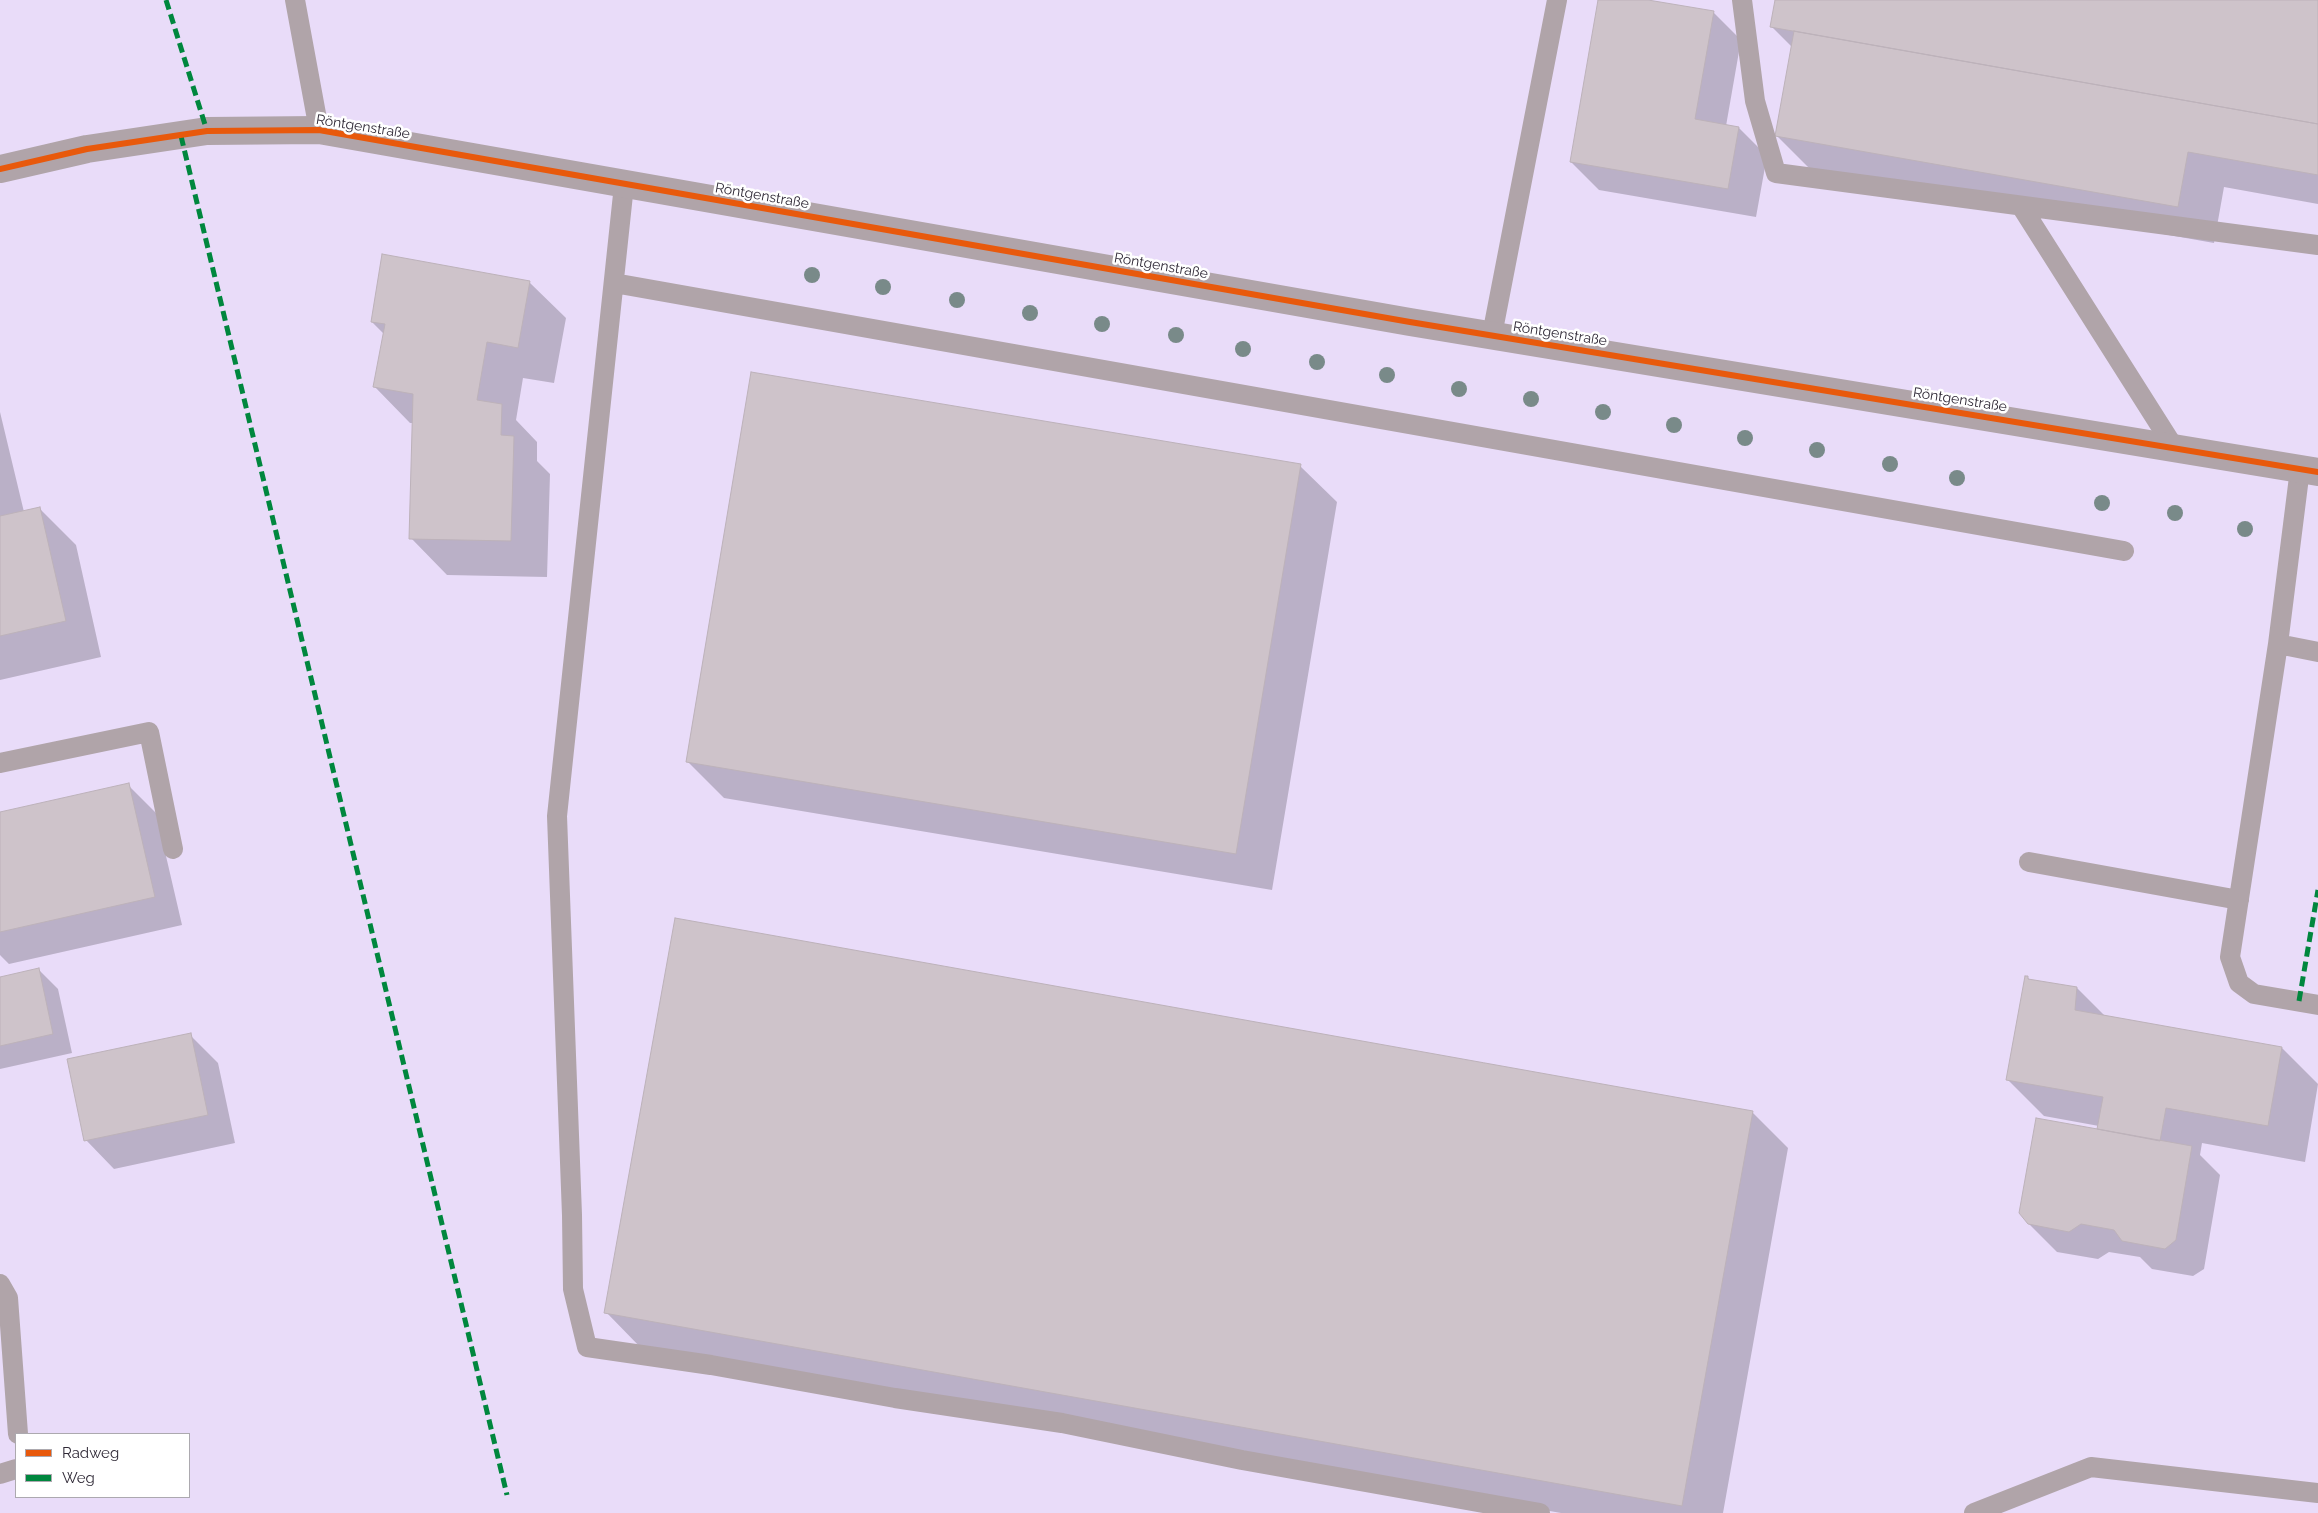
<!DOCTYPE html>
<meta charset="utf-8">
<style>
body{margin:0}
#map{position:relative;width:2318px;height:1513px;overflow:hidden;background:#ede5f6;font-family:Raleway,sans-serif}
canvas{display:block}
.legend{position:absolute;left:15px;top:1433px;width:175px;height:65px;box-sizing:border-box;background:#fff;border:1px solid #aca9af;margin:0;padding:6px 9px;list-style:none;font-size:15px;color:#2f2936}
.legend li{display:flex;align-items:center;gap:10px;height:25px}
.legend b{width:25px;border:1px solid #aca9af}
</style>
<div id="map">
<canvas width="2318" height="1513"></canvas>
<ul class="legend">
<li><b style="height:6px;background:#e8590c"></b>Radweg</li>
<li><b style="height:6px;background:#00873e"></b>Weg</li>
</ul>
</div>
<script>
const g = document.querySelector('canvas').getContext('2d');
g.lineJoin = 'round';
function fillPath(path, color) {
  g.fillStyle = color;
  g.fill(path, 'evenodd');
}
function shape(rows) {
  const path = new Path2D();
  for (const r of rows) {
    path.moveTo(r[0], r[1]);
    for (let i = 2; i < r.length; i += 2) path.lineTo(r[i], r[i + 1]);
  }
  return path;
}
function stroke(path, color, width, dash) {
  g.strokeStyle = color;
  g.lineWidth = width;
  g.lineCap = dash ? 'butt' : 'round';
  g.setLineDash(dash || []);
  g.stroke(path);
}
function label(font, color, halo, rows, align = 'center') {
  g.font = font + ' Raleway,sans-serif';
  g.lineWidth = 5;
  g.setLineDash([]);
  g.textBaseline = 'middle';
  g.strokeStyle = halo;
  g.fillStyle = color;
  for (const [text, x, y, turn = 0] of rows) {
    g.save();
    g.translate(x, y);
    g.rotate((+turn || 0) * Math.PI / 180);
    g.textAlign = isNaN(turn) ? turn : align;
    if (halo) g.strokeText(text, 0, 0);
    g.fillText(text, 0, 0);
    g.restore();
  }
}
fillPath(shape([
 [0,0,2318,0,2318,1513,0,1513],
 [16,1434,189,1434,189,1497,16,1497]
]), '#e9dcf9');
fillPath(shape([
 [1599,0,1641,0,1713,12,1741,40,1726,126,1739,128,1767,156,1756,217,1599,190,1571,162],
 [1776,0,2318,0,2318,204,2224,187,2214,243,1813,172,1777,136,1792,47,1771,26],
 [529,282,566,318,554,383,523,378,516,420,537,442,537,461,550,474,547,577,447,575,411,538,413,423,410,423,374,386,384,334,372,322],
 [0,412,24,512,39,508,76,545,101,657,0,680],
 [1300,466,1337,502,1272,890,724,798,688,762],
 [128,785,156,813,182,925,9,964,0,955,0,813],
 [39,970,58,989,72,1053,0,1069,0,979],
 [2028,978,2030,980,2077,988,2105,1016,2282,1048,2318,1084,2305,1162,2202,1143,2200,1155,2220,1175,2204,1269,2193,1276,2152,1269,2140,1257,2109,1252,2098,1259,2057,1252,2029,1224,2098,1131,2099,1126,2044,1116,2008,1080],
 [190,1035,218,1063,235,1143,114,1169,86,1140],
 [1752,1112,1788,1148,1723,1513,1561,1513,642,1349,606,1312]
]), '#0003');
const building = shape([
 [1598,0,1648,0,1714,11,1695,119,1739,127,1728,189,1570,162,1598,0],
 [1775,0,2318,0,2318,124,1770,27,1775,0],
 [1794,31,2318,124,2318,175,2188,152,2178,207,1775,136,1794,31],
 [382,254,530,281,518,348,487,342,477,400,502,404,501,435,514,436,511,541,409,539,413,394,373,387,385,324,371,322,382,254],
 [751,372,1301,464,1236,854,686,762,751,372],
 [40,507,66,621,0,636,0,516,40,507],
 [129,783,155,897,0,932,0,812,129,783],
 [675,918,1753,1111,1682,1506,604,1313,675,918],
 [39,968,53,1034,0,1046,0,977,39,968],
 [2025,976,2028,976,2028,979,2077,987,2075,1010,2282,1047,2268,1126,2166,1108,2160,1141,2097,1129,2103,1097,2006,1080,2025,976],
 [191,1033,208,1115,84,1141,67,1059,191,1033],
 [2036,1118,2192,1146,2176,1240,2165,1249,2122,1241,2114,1230,2081,1224,2069,1232,2028,1224,2019,1213,2036,1118]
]);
fillPath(building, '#cec3ca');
stroke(building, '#bdb2ba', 1);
stroke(shape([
 [295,0,319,130],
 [1742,0,1755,101,1776,173,2318,245],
 [624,185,557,816,572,1215,573,1289,587,1347,711,1365,895,1398,1062,1423,1242,1460,1540,1513],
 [2021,206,2175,449],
 [614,283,2124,551],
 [1492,335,1557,0],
 [2300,469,2278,644,2230,957,2239,983,2254,994,2318,1005],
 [2278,644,2318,652],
 [0,763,149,732,173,849],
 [2029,862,2239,900],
 [0,1284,8,1298,18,1434],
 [0,1474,16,1469],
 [1974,1513,2091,1467,2318,1493]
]), '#b0a4a9', 20);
stroke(shape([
 [0,169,87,149,207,131,319,130,1410,322,2318,472]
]), '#b0a4a9', 28);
stroke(shape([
 [166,0,207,131],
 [181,136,507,1495],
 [2299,1001,2318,890]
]), '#00873e', 5, [10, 5]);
stroke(shape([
 [0,169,87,149,207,131,319,130,1410,322,2318,472]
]), '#e8590c', 6);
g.fillStyle = '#798a89';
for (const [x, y] of [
 [812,275],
 [883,287],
 [957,300],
 [1030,313],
 [1102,324],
 [1176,335],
 [1243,349],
 [1317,362],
 [1387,375],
 [1459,389],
 [1531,399],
 [1603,412],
 [1674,425],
 [1745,438],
 [1817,450],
 [1890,464],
 [1957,478],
 [2102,503],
 [2175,513],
 [2245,529]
]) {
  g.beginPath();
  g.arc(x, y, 8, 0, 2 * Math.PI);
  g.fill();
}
label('14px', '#2f2936', '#fff', [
 ["Röntgenstraße",363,127,9],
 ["Röntgenstraße",762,196,10],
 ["Röntgenstraße",1161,266,10],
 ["Röntgenstraße",1560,334,9],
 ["Röntgenstraße",1960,400,9]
]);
</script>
